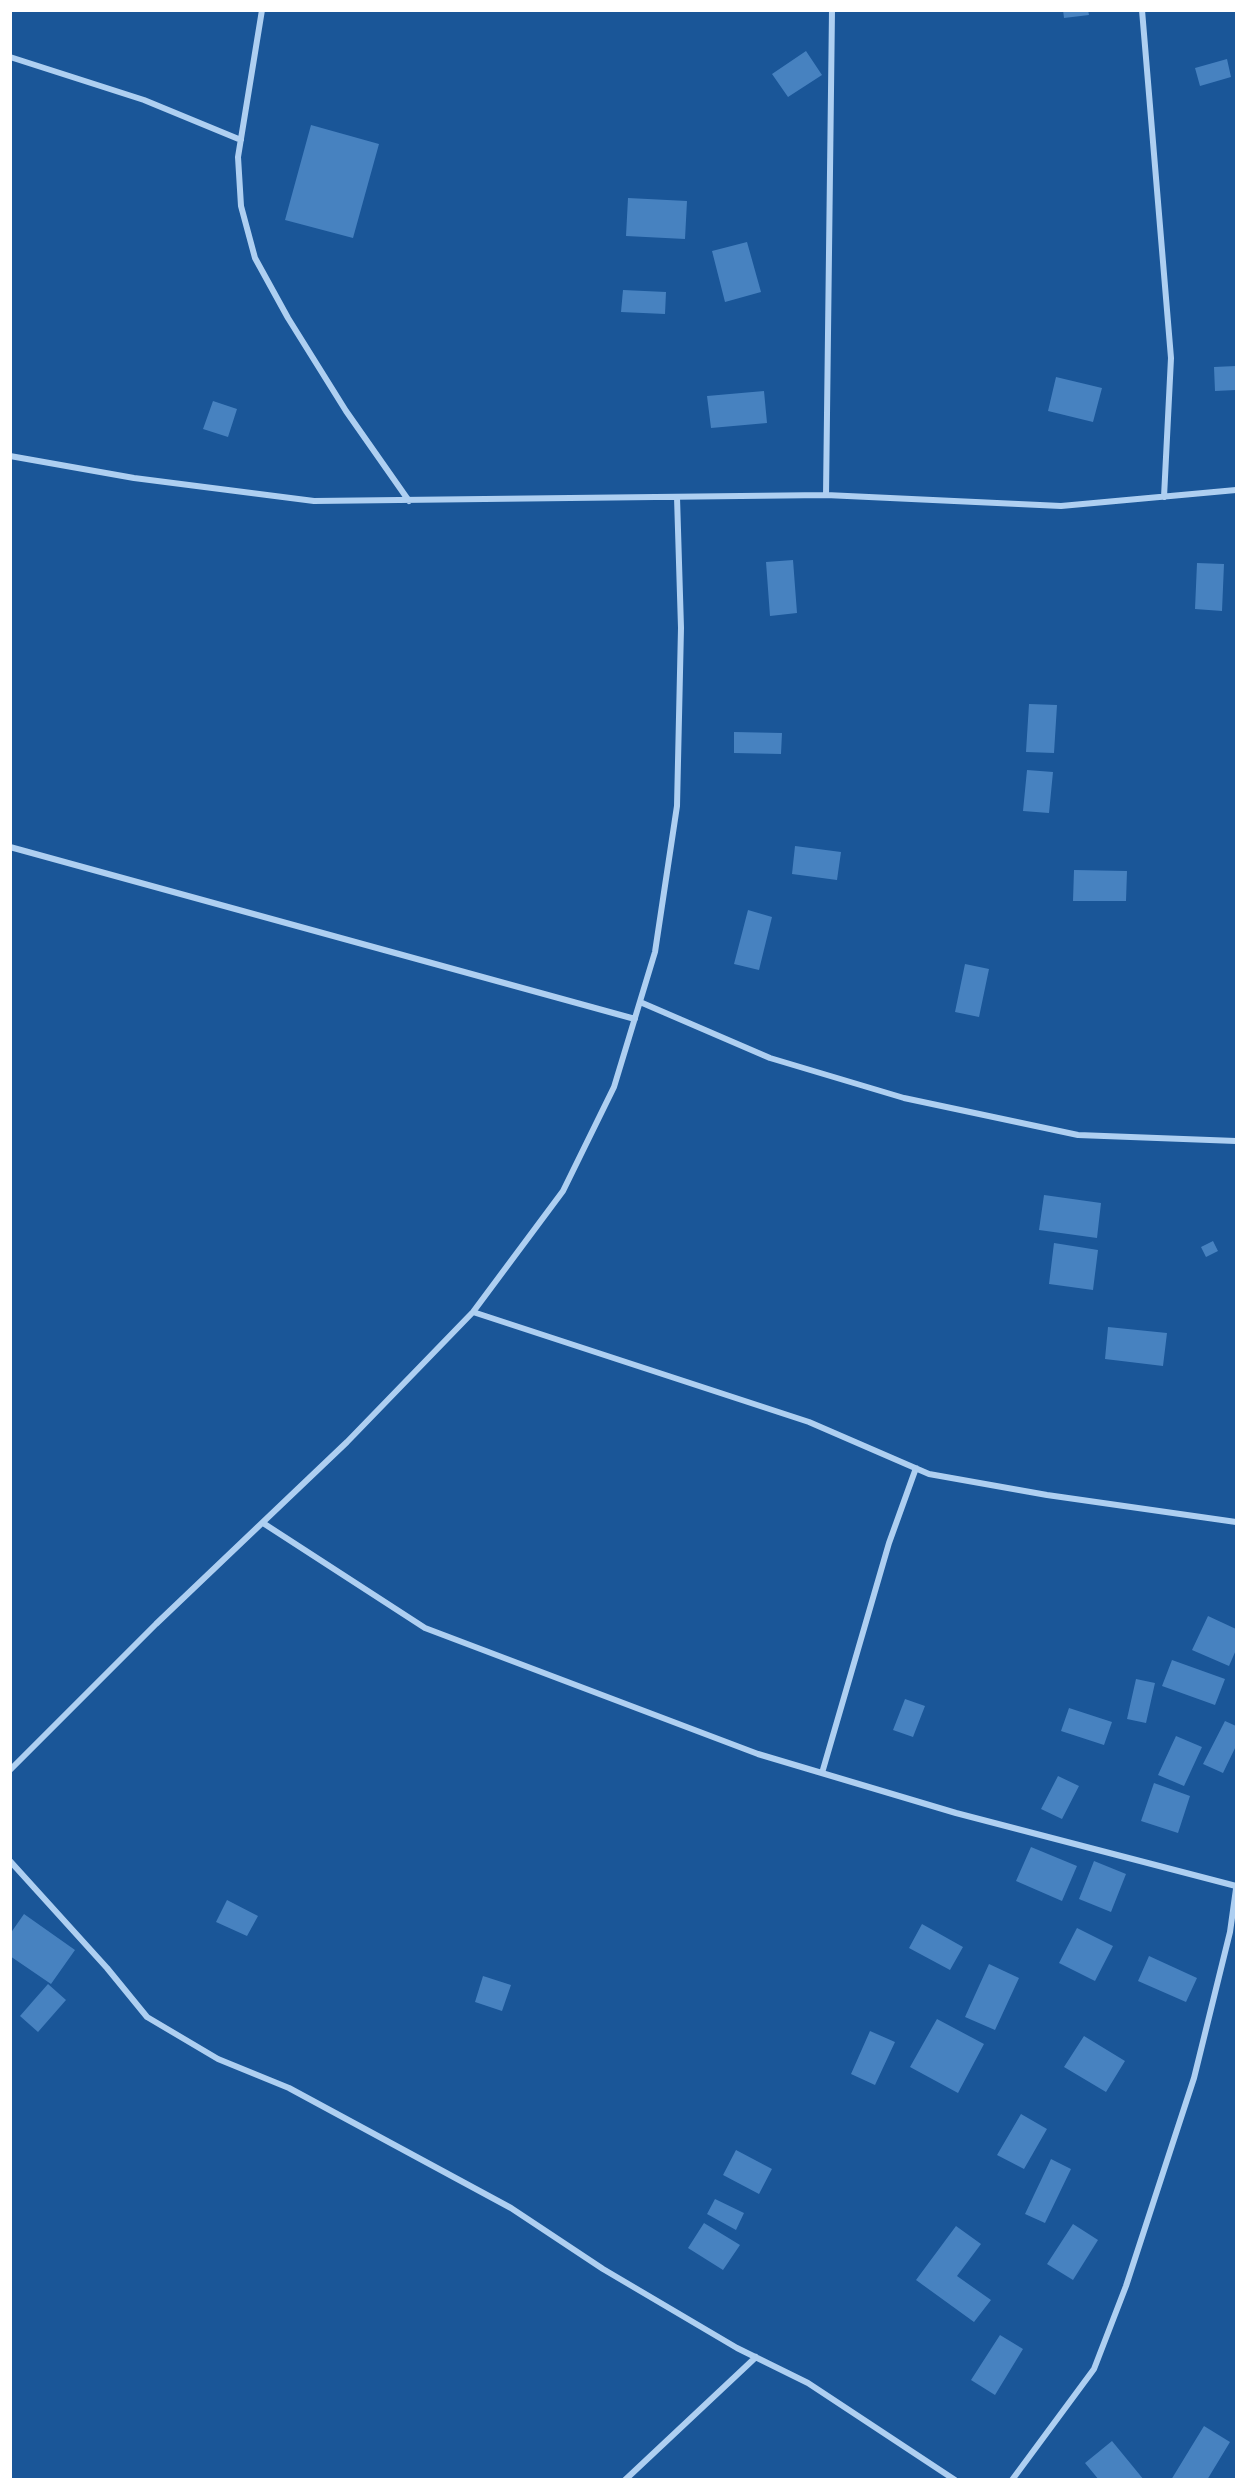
<!DOCTYPE html>
<style>
body{margin:0}
#map{position:relative;width:1247px;height:2490px;overflow:hidden;background:#1a5698;font-family:"Sofia Sans Condensed",sans-serif}
canvas{display:block}
.frame{position:absolute;inset:0;border:12px solid #fff;pointer-events:none}
</style>
<div id="map">
<canvas width="1247" height="2490"></canvas>
<div class="frame"></div>
</div>
<script>
const g = document.querySelector('canvas').getContext('2d');
g.lineJoin = 'round';
function fillPath(path, color) {
  g.fillStyle = color;
  g.fill(path, 'evenodd');
}
function shape(rows) {
  const path = new Path2D();
  for (const r of rows) {
    path.moveTo(r[0], r[1]);
    for (let i = 2; i < r.length; i += 2) path.lineTo(r[i], r[i + 1]);
  }
  return path;
}
function stroke(path, color, width, dash) {
  g.strokeStyle = color;
  g.lineWidth = width;
  g.lineCap = dash ? 'butt' : 'round';
  g.setLineDash(dash || []);
  g.stroke(path);
}
fillPath(shape([
 [1063,10,1088,10,1089,15,1064,18],
 [806,51,822,75,788,97,772,74],
 [1227,59,1231,77,1200,86,1195,68],
 [311,125,379,144,353,238,285,220],
 [628,198,687,201,685,239,626,236],
 [747,242,761,292,725,302,712,251],
 [623,290,666,292,665,314,621,312],
 [1236,366,1236,390,1215,391,1214,367],
 [1056,377,1102,388,1093,422,1048,411],
 [764,391,767,423,711,428,707,396],
 [213,401,237,409,228,437,203,429],
 [793,560,797,613,770,616,766,562],
 [1197,563,1224,564,1222,611,1195,609],
 [1029,704,1057,705,1054,753,1026,752],
 [734,732,782,733,781,754,734,753],
 [1027,770,1053,772,1049,813,1023,811],
 [795,846,841,852,837,880,792,874],
 [1074,870,1127,871,1126,901,1073,901],
 [748,910,772,917,759,970,734,964],
 [965,964,989,969,979,1017,955,1012],
 [1044,1195,1101,1203,1097,1238,1039,1230],
 [1213,1241,1218,1251,1206,1257,1201,1247],
 [1054,1243,1098,1250,1093,1290,1049,1284],
 [1108,1327,1167,1333,1163,1366,1105,1359],
 [1208,1616,1236,1629,1236,1650,1229,1666,1192,1650],
 [1172,1660,1225,1679,1215,1705,1162,1686],
 [1136,1679,1155,1683,1146,1723,1127,1719],
 [905,1699,925,1706,913,1737,893,1730],
 [1069,1708,1112,1722,1104,1745,1061,1731],
 [1225,1721,1236,1726,1236,1746,1223,1773,1203,1764],
 [1176,1736,1202,1747,1184,1786,1158,1775],
 [1058,1776,1079,1786,1062,1819,1041,1809],
 [1154,1783,1190,1796,1178,1833,1141,1821],
 [1031,1847,1077,1866,1062,1901,1016,1881],
 [1094,1861,1126,1874,1111,1912,1079,1899],
 [227,1900,258,1916,247,1936,216,1922],
 [24,1914,75,1950,51,1984,10,1956,10,1934],
 [922,1924,963,1947,950,1970,909,1948],
 [1077,1928,1113,1946,1095,1981,1059,1963],
 [1149,1956,1197,1978,1186,2002,1138,1981],
 [989,1964,1019,1978,995,2030,965,2017],
 [483,1976,511,1985,502,2011,475,2002],
 [48,1984,66,2000,38,2032,20,2016],
 [937,2019,984,2044,958,2093,910,2067],
 [870,2031,895,2042,875,2085,851,2074],
 [1084,2036,1125,2061,1106,2092,1064,2067],
 [1021,2114,1047,2129,1024,2169,997,2155],
 [736,2150,772,2169,759,2194,723,2175],
 [1051,2159,1071,2169,1045,2223,1025,2214],
 [715,2199,744,2213,736,2230,707,2214],
 [704,2223,740,2245,723,2270,688,2248],
 [1073,2224,1098,2240,1073,2280,1047,2264],
 [956,2226,981,2244,957,2276,991,2300,974,2322,916,2280],
 [1000,2335,1023,2349,995,2395,971,2380],
 [1204,2426,1230,2442,1207,2480,1171,2480],
 [1112,2441,1144,2480,1099,2480,1085,2463]
]), '#4782c0');
stroke(shape([
 [262,10,238,157,241,206,255,258,288,318,346,411,409,501],
 [1142,10,1171,358,1164,497],
 [10,57,144,100,241,140],
 [10,456,134,478,314,501,826,495,1061,506,1236,490],
 [826,495,832,10],
 [10,847,635,1019],
 [640,1002,770,1058,904,1098,1078,1135,1236,1141],
 [473,1312,809,1422,929,1474,1047,1495,1236,1522],
 [263,1523,425,1628,758,1754,956,1813,1236,1886],
 [10,1770,156,1624,347,1442,473,1312,563,1191,614,1087,655,952,677,806,681,628,677,497],
 [822,1773,889,1543,916,1468],
 [10,1861,107,1968,147,2017,218,2059,289,2088,511,2208,603,2269,737,2348,808,2383,955,2480],
 [625,2480,756,2357],
 [1012,2480,1094,2369,1126,2286,1194,2078,1230,1932,1236,1889]
]), '#aecff1', 6);
</script>
